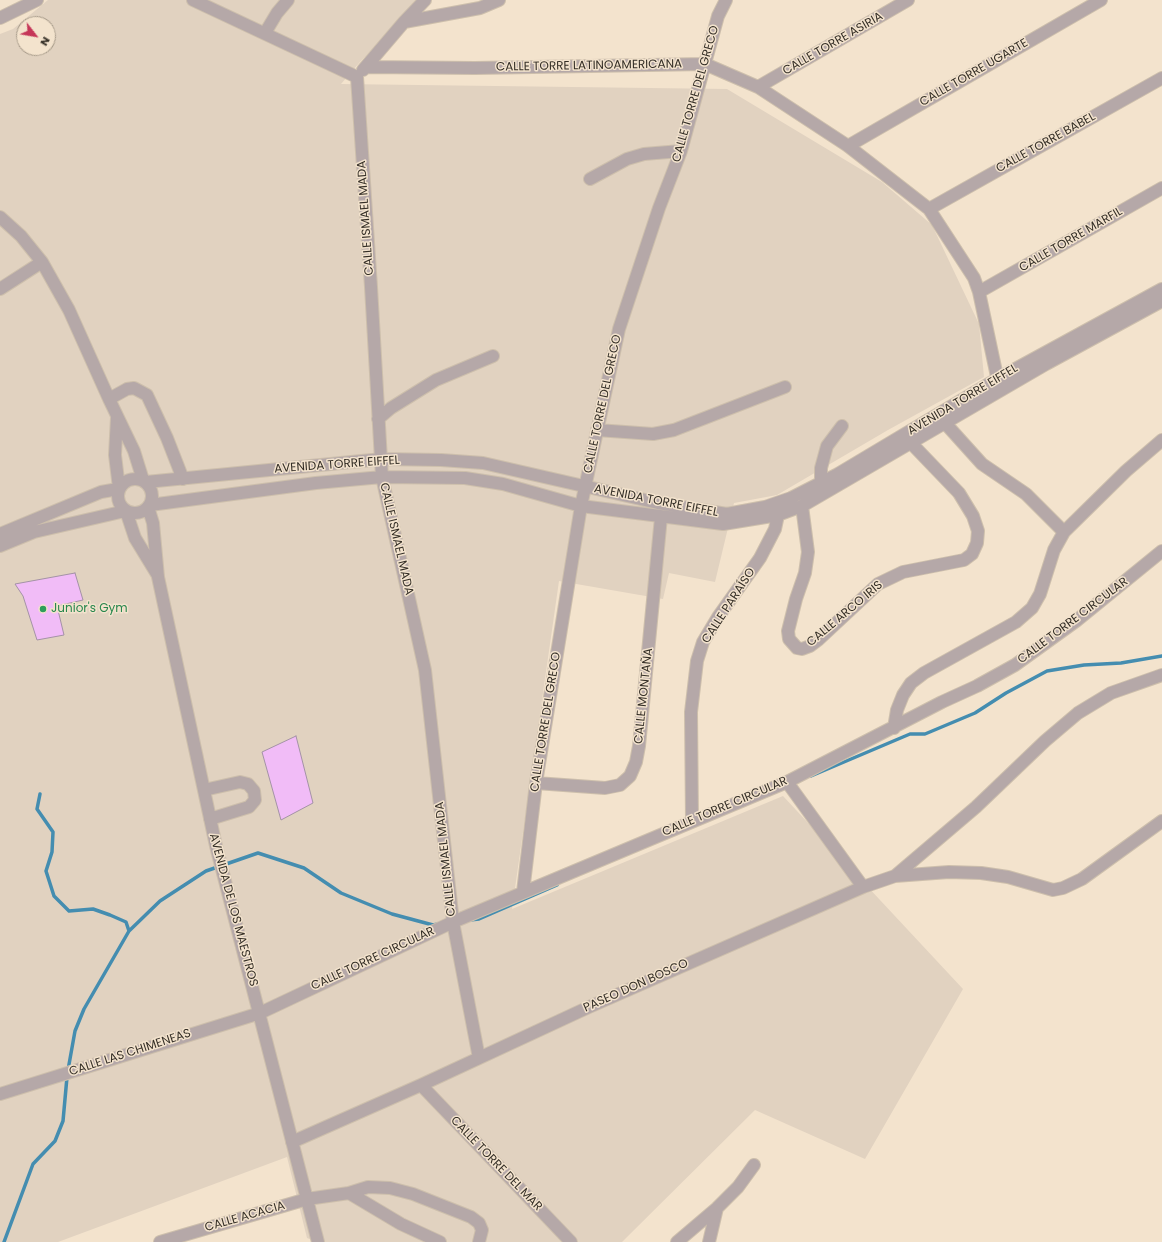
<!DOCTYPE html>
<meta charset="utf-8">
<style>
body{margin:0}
#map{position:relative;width:1162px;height:1242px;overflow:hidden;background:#f3e3cd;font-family:Poppins,sans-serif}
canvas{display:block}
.north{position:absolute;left:16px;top:16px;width:40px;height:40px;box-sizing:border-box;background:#f3e3cd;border:1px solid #a79b8a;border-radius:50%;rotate:121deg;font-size:11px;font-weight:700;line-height:16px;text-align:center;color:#342e26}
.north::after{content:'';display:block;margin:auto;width:14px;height:18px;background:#c53658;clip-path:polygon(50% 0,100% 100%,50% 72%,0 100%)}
</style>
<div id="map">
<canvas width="1162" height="1242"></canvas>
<div class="north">N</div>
</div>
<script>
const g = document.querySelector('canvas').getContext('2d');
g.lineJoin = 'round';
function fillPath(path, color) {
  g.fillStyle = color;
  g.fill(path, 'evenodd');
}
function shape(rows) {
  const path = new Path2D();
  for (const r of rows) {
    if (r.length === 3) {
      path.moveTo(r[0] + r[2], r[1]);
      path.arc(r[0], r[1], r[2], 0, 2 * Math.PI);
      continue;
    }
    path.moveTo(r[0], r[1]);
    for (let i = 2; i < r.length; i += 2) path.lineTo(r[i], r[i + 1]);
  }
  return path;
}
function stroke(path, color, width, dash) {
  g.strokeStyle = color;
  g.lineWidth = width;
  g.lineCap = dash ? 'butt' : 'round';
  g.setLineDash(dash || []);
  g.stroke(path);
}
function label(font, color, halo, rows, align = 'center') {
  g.font = font + ' Poppins,sans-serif';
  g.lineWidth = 3;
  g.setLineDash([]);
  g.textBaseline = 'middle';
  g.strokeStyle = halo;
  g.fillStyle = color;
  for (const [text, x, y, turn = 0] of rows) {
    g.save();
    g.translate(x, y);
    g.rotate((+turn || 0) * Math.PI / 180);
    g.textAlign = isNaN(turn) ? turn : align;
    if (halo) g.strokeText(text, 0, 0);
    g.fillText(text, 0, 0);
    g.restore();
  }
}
fillPath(shape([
 [48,0,420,0,360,62,341,84,727,89,882,182,932,225,979,324,984,377,888,430,777,495,734,503,715,582,669,573,663,599,559,581,512,909,783,796,963,989,865,1159,755,1110,622,1242,317,1242,307,1238,287,1157,58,1242,0,1242,0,34,13,29],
 [24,24,48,24,48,48,24,48]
]), '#e1d2c0');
stroke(shape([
 [811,776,910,734,925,734,975,713,1006,693,1047,671,1084,665,1121,663,1162,656],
 [40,794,37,809,53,832,52,852,46,871,54,896,69,911,93,909,110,915,126,922,129,931,84,1009,75,1031,68,1070],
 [470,920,479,919,557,885],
 [129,931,160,901,206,871,258,853,304,868,341,893,392,914,433,925,438,924],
 [4,1242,33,1164,55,1141,63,1121,67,1077]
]), '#448db0', 3.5);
const building = shape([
 [75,573,83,600,57,606,64,635,37,640,23,596,15,584,75,573],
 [296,736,313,803,281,820,262,752,296,736]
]);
fillPath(building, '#f1bcf7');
stroke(building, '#a493a6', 1);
const minor = shape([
 [193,0,357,77,371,287,382,477,425,670,453,922,479,1058],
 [0,18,37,0],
 [404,22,480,8,499,0],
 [265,33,277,13,288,0],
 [367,67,475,68,705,64,758,87,848,146,929,209,974,278,979,292,999,386],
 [363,70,404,22,425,0],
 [758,87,908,0],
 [848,146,1101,0],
 [590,179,627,159,644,154,681,151],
 [929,209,1162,78],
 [0,217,21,236,42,262,69,310,109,399,134,451,143,480],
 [0,289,42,262],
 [979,292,1162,188],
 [109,399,127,389,134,388,147,395,167,438,183,479],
 [117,417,115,455,119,488],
 [378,419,391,408,436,380,493,356],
 [945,423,982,464,1026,494,1064,532],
 [597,430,653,434,674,430,785,387],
 [135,496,17],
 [146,482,382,459,441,460,483,463,658,503,727,514,765,507,791,498,838,474,997,379,1162,289],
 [821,483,821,468,827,446,842,426],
 [150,505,316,483,382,477,465,478,503,484,581,506,723,524,778,515,802,506,1046,364,1162,301],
 [802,506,808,552,805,573,796,599,788,631,789,639,797,648,802,649,810,646,818,640,878,584,903,572,964,560,972,554,977,543,978,531,973,516,959,493,911,443],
 [148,507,153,523,158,577,216,846,318,1242],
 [126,511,135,538,157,574],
 [0,534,101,492,118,489],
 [0,546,34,532,125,511],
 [894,728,897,710,903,695,911,683,924,673,1016,622,1032,608,1040,594,1054,550,1064,532,1126,471,1162,440],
 [536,783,605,788,620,785,630,776,636,762,639,746,661,517],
 [204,790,240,782,248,784,254,791,255,800,249,807,210,819],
 [692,821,691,712,697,661,703,642,718,617,760,558,775,529,778,515],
 [895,876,976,807,1045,741,1078,713,1111,693,1162,675],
 [863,887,895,876,949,872,981,873,1008,877,1053,890,1063,888,1082,879,1162,821],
 [523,892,536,783,581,506,619,329,659,208,681,151,718,16,726,0],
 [421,1085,571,1242],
 [0,1094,260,1013,453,922,787,782,942,702,977,686,1015,665,1076,621,1162,551],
 [292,1142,421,1085,589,1007,863,887,787,782],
 [349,1193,401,1224,440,1242],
 [160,1242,307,1199,349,1193,368,1187,390,1188,413,1194,471,1217,479,1223,482,1230,479,1242],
 [677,1242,717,1208,738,1187,754,1165],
 [709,1242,717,1208]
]);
stroke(minor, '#cdbfac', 14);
stroke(minor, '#b5a8a8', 12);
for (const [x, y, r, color] of [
 [43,609,4,"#2e9e5b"]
]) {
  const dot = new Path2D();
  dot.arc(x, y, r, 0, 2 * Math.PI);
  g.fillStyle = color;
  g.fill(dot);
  stroke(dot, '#f3e3cd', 1.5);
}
label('12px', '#342e26', '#f3e3cd', [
 ["CALLE TORRE ASIRIA",833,44,-30],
 ["CALLE TORRE LATINOAMERICANA",589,66,-1],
 ["CALLE TORRE UGARTE",974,73,-30],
 ["CALLE TORRE DEL GRECO",696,94,-74],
 ["CALLE TORRE BABEL",1046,143,-29],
 ["CALLE ISMAEL MADA",366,218,-94],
 ["CALLE TORRE MARFIL",1071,240,-30],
 ["AVENIDA TORRE EIFFEL",963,400,-31],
 ["CALLE TORRE DEL GRECO",603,404,-78],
 ["AVENIDA TORRE EIFFEL",337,465,-4],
 ["AVENIDA TORRE EIFFEL",656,501,11],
 ["CALLE ISMAEL MADA",396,539,77],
 ["CALLE PARAÍSO",729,606,-57],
 ["CALLE ARCO IRIS",845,614,-40],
 ["CALLE TORRE CIRCULAR",1073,621,-37],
 ["CALLE MONTAÑA",644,696,-84],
 ["CALLE TORRE DEL GRECO",546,722,-81],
 ["CALLE TORRE CIRCULAR",725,807,-23],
 ["CALLE ISMAEL MADA",446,859,-96],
 ["AVENIDA DE LOS MAESTROS",233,910,75],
 ["CALLE TORRE CIRCULAR",373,959,-25],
 ["PASEO DON BOSCO",636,986,-24],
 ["CALLE LAS CHIMENEAS",130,1053,-18],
 ["CALLE TORRE DEL MAR",496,1164,46],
 ["CALLE ACACIA",245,1217,-16]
]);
label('12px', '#27864d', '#f3e3cd', [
 ["Junior's Gym",51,609]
], 'left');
</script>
